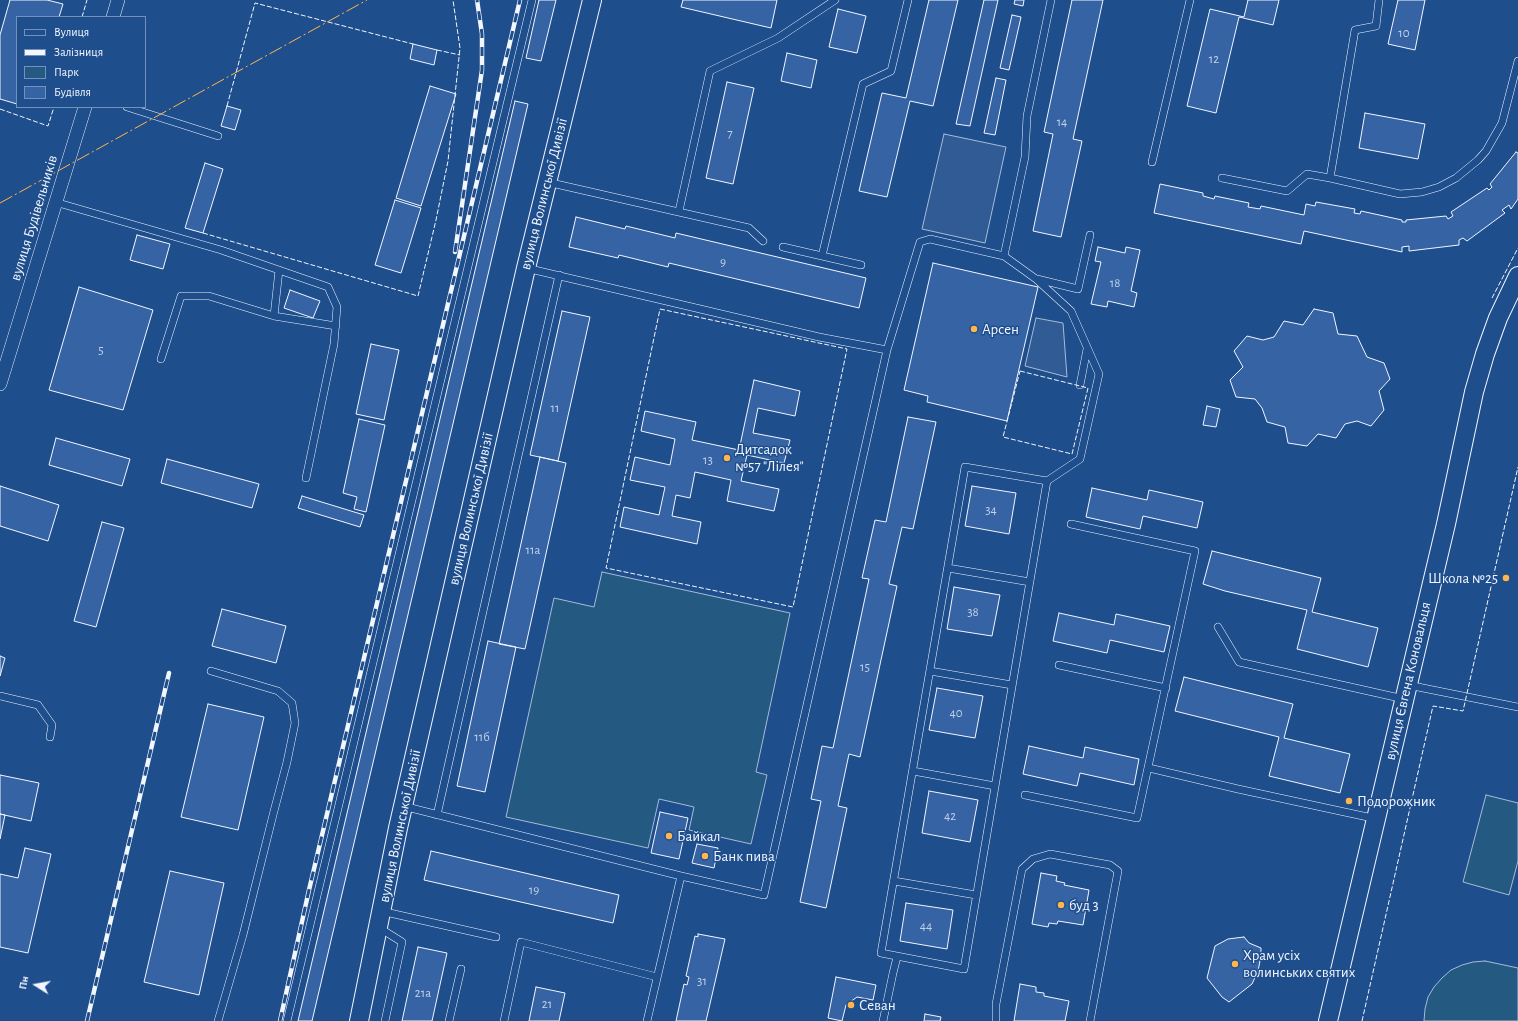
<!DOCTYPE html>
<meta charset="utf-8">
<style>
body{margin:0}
#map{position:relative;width:1518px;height:1021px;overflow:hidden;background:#1f4e8c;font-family:"Alegreya Sans",sans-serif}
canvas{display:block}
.legend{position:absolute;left:16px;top:16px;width:130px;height:92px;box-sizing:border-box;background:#1f4e8c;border:1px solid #7391ba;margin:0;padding:5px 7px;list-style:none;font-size:12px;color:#f2f6ff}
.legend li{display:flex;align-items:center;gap:8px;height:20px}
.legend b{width:20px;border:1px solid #7391ba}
.north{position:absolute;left:16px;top:965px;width:40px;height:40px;-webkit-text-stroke:3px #1f4e8c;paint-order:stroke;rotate:281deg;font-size:11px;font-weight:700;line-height:16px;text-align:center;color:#f2f6ff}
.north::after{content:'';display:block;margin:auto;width:14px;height:18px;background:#f2f6ff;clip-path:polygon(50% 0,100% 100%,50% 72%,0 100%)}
</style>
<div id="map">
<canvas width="1518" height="1021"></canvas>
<ul class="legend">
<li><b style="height:5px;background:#1f4e8c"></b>Вулиця</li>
<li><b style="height:5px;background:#f2f6ff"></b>Залізниця</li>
<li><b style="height:11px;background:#245a82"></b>Парк</li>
<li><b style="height:11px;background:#3563a3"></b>Будівля</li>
</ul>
<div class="north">Пн</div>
</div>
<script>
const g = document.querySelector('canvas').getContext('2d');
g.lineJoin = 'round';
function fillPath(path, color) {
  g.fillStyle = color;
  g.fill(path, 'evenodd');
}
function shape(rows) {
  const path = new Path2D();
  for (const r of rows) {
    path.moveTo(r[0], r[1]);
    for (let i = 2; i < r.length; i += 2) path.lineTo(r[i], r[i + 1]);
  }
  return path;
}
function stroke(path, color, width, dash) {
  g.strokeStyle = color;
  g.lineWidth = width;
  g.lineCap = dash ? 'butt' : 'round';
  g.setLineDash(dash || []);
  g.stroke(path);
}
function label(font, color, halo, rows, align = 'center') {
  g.font = font + ' "Alegreya Sans",sans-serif';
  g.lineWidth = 3;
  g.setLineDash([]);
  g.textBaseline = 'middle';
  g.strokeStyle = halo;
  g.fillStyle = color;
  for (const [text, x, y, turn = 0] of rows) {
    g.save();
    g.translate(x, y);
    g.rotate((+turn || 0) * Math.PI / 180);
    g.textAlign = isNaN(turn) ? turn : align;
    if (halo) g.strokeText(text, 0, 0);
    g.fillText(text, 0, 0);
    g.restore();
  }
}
const green = shape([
 [602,572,790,613,756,772,767,775,751,844,689,830,694,807,659,799,648,848,506,817,554,598,594,607,602,572],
 [1486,795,1518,803,1518,861,1509,895,1463,882,1486,795],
 [1485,961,1518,968,1518,1021,1424,1021,1425,1009,1428,997,1434,987,1442,978,1451,970,1462,965,1473,962,1485,961]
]);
fillPath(green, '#245a82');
stroke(green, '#a8bbd7', 1);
const parking = shape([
 [944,134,1006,147,985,243,922,229,944,134],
 [1036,318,1063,323,1067,377,1025,366,1036,318]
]);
fillPath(parking, '#305b95');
stroke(parking, '#a8bbd7', 1);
const building = shape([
 [10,0,47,0,63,4,59,17,17,17,17,104,0,99,0,35,10,0],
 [539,0,556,0,541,61,526,58,539,0],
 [683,0,777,0,771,28,681,7,683,0],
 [929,0,958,0,933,106,910,101,887,197,859,191,882,93,906,98,929,0],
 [984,0,998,0,970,126,956,124,984,0],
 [1015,0,1024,0,1023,6,1014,4,1015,0],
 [1072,0,1103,0,1073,139,1082,141,1061,237,1033,231,1053,134,1044,132,1072,0],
 [1248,0,1279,0,1273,25,1239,17,1216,113,1187,106,1210,9,1244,17,1248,0],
 [1398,0,1425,0,1415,50,1388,44,1398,0],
 [838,9,866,16,857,53,829,47,838,9],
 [1012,15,1021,17,1009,70,1000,68,1012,15],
 [413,44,437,50,434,65,410,59,413,44],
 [787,53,817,60,811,88,781,81,787,53],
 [996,78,1006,80,995,135,984,133,996,78],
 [727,82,754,88,733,184,706,178,727,82],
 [430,86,456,94,421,206,396,198,430,86],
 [515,101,528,104,444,462,312,1021,298,1021,515,101],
 [227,106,241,110,235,130,221,126,227,106],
 [1365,113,1425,124,1418,159,1359,148,1365,113],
 [1516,152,1518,153,1518,199,1511,209,1509,205,1502,210,1505,213,1467,241,1463,238,1459,240,1459,245,1409,251,1409,246,1402,247,1402,252,1304,231,1301,244,1154,213,1160,184,1203,193,1203,196,1214,199,1215,196,1249,203,1248,207,1260,209,1261,206,1304,215,1306,204,1315,206,1316,202,1355,209,1354,213,1360,214,1361,211,1402,220,1402,222,1406,222,1406,220,1446,216,1448,219,1453,216,1451,212,1487,188,1489,190,1492,187,1490,184,1516,152],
 [205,163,223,169,203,233,185,228,205,163],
 [395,200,421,208,401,273,375,265,395,200],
 [576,217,625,229,626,226,675,238,676,233,866,278,859,308,669,263,668,267,619,255,618,258,569,247,576,217],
 [137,235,170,244,163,269,130,260,137,235],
 [1098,247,1125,253,1126,247,1140,250,1131,291,1137,293,1134,307,1108,301,1107,307,1091,304,1101,262,1095,261,1098,247],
 [933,263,1038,287,1007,421,927,402,928,396,904,390,933,263],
 [79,287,153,310,123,410,49,390,79,287],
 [290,290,320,301,313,318,284,308,290,290],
 [1314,309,1333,313,1338,334,1357,336,1367,357,1384,363,1390,379,1379,391,1384,410,1371,426,1357,421,1345,424,1336,438,1318,434,1307,446,1288,443,1285,427,1267,422,1262,408,1255,399,1236,397,1230,380,1243,367,1234,351,1247,336,1263,340,1274,337,1284,321,1303,325,1314,309],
 [562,311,590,317,558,461,530,455,562,311],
 [371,344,399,350,384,420,356,414,371,344],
 [754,380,800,391,795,416,758,408,753,433,790,440,784,463,747,455,741,481,779,489,774,511,727,501,731,480,695,472,690,498,676,495,672,516,701,522,697,544,620,527,624,507,659,515,665,487,630,480,635,457,670,465,675,439,641,431,645,411,696,422,692,440,739,450,754,380],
 [1207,406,1220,409,1216,427,1203,425,1207,406],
 [908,417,936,422,913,529,902,527,889,584,897,586,860,757,849,754,838,806,847,808,826,908,800,902,821,801,811,799,822,746,833,748,869,579,862,578,875,520,886,522,908,417],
 [359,419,385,425,366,512,354,509,357,497,343,493,359,419],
 [56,438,130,459,122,486,49,465,56,438],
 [540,457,566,463,525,649,499,644,540,457],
 [167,459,259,484,252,508,161,483,167,459],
 [0,486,59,505,48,541,0,526,0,486],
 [972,486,1016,493,1009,534,965,526,972,486],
 [1092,488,1147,500,1149,490,1203,502,1197,528,1143,516,1140,529,1086,517,1092,488],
 [302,496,364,515,360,527,298,508,302,496],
 [102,522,124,528,96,627,74,621,102,522],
 [1212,551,1321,578,1312,612,1378,628,1368,667,1297,649,1307,610,1225,591,1203,584,1212,551],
 [954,587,1000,595,992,636,947,629,954,587],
 [222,609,286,626,276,663,212,646,222,609],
 [1059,613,1114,625,1116,614,1170,626,1164,652,1110,640,1107,653,1053,641,1059,613],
 [488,641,516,647,485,792,457,786,488,641],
 [0,656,5,658,0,676,0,656],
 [1184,677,1293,704,1284,738,1350,754,1340,793,1269,776,1279,737,1175,711,1184,677],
 [937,688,983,696,975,738,929,730,937,688],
 [208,704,264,717,238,830,181,817,208,704],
 [1029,746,1083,758,1085,747,1139,759,1134,785,1080,773,1077,786,1023,774,1029,746],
 [0,775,39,783,31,821,0,814,0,775],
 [929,791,978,800,970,842,922,833,929,791],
 [660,812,688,818,679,859,651,853,660,812],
 [0,814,5,815,0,839,0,814],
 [697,844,718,848,714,868,692,863,697,844],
 [25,848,51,854,28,953,0,947,0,874,18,878,25,848],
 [431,851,619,895,613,923,424,880,431,851],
 [170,871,224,883,199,995,144,982,170,871],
 [1041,873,1057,876,1056,881,1065,883,1064,885,1089,890,1083,925,1058,921,1057,924,1049,923,1048,927,1032,924,1041,873],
 [906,903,953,910,947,949,900,941,906,903],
 [698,934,725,939,706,1021,676,1021,684,984,687,985,689,977,686,976,695,936,698,937,698,934],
 [1244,937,1249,943,1261,948,1261,956,1258,971,1252,984,1229,1002,1222,997,1207,978,1215,946,1228,939,1244,937],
 [418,947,447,953,432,1021,402,1021,418,947],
 [836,977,876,985,873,1000,857,997,846,1005,842,1021,828,1018,836,977],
 [1020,984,1036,987,1036,992,1044,993,1044,996,1069,1001,1065,1021,1014,1021,1020,984],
 [536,987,565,993,559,1021,529,1021,536,987],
 [925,1014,941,1017,940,1021,924,1021,925,1014]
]);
fillPath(building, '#3563a3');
stroke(building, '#f2f6ff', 1);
const lane = shape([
 [1379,0,1376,26,1355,30,1330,178,1400,194,1422,192,1439,187,1456,178,1478,160,1486,151,1502,123,1518,61],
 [127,107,218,136],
 [1152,162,1190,0],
 [1222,178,1287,191,1307,174,1330,178],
 [547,182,749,228,763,241],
 [55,202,221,250,328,287,337,307,334,344,306,478],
 [679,211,710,71,778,38,835,0],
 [783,247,861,265],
 [822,256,863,84,891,71,908,0],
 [1004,256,1025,157,1027,116,1051,0],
 [1037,279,1078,289,1090,235],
 [274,316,279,270],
 [887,350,920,242,930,239,1004,256,1036,279,1071,311,1099,374,1080,459,1047,481],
 [161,359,181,296,209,296,274,316,336,326],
 [1080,385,1087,349],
 [965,467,1047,481,964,969,881,953,965,467],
 [948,568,1030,582],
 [1218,627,1239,662,1404,699],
 [1059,665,1166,688],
 [211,671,278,691,292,703,295,723,287,762,274,811,243,935,218,1021],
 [930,671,1012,685],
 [1408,685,1518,707],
 [0,696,38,705,52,725,50,737],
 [1149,768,1238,789,1377,819],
 [913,771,995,786],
 [1025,795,1137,818,1195,551,1071,524],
 [403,806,681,876,764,895,887,350,819,337,526,268],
 [437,815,559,275],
 [894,881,976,895],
 [381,911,496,937],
 [378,927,402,942,385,1021],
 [287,1021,532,0],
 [449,1021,461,969],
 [504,1021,521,942,657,977],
 [647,1021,681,876],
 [883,1021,893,973,897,957],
 [996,1021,996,1004,1022,869,1033,859,1050,854,1110,865,1118,871,1090,1021]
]);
const street = shape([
 [113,17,118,0],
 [0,384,85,107]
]);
const secondary = shape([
 [359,1021,398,828,526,268,592,0],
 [1328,1021,1446,524,1474,392,1485,354,1498,318,1518,276]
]);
stroke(lane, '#f2f6ff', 8);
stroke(street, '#f2f6ff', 14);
stroke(secondary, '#f2f6ff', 20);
stroke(lane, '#1f4e8c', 7);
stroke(street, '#1f4e8c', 13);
stroke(secondary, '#1f4e8c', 18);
const rail = shape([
 [455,252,482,70,482,34,477,0],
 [87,1021,169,673],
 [280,1021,309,890,520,0]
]);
stroke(rail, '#f2f6ff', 4.5);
stroke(rail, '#1f4e8c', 3, [9]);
stroke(shape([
 [82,17,87,0],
 [437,50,460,55],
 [227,106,255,3,413,44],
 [0,109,48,126,54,107],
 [203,233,418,296,436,220,448,161,460,48,453,0],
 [1492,298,1518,248],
 [660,309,847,349,793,607,606,568,660,309],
 [1020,371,1088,388,1072,454,1003,437,1020,371],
 [1362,1021,1433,706,1463,711,1518,467]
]), '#f2f6ff', 1, [5, 2]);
stroke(shape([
 [0,203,367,0]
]), '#ffb74d', 1, [14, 3, 2, 3]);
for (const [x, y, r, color] of [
 [974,329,4,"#ffb74d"],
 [727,458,4,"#ffb74d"],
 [1506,578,4,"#ffb74d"],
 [1349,801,4,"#ffb74d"],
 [669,836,4,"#ffb74d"],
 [705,856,4,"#ffb74d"],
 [1061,905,4,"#ffb74d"],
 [1235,964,4,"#ffb74d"],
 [851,1005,4,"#ffb74d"]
]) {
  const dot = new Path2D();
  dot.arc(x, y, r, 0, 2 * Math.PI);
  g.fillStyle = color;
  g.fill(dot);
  stroke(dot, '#1f4e8c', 1.5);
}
label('13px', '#c3d1e8', null, [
 ["10",1404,33],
 ["12",1214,59],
 ["14",1062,122],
 ["7",730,133],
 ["9",723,262],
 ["18",1115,283],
 ["5",101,350],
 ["11",555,408],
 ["13",708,460],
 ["34",991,510],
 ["11а",533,550],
 ["38",973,612],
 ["15",865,667],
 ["40",956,713],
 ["11б",482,737],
 ["42",950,816],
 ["19",534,890],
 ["44",926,926],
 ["31",702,981],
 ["21а",423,993],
 ["21",547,1004]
]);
label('15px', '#f2f6ff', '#1f4e8c', [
 ["вулиця Волинської Дивізії",544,194,-76],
 ["вулиця Будівельників",34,218,-73],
 ["вулиця Волинської Дивізії",471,509,-77],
 ["вулиця Євгена Коновальця",1408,681,-77],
 ["вулиця Волинської Дивізії",400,826,-78]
]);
label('15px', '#f2f6ff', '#1f4e8c', [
 ["Арсен",982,329],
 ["Дитсадок",735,449],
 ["№57 \"Лілея\"",735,466],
 ["Школа №25",1498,578,"right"],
 ["Подорожник",1357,801],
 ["Байкал",677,836],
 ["Банк пива",713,856],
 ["буд 3",1069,905],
 ["Храм усіх",1243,955],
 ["волинських святих",1243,972],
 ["Севан",859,1005]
], 'left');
</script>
